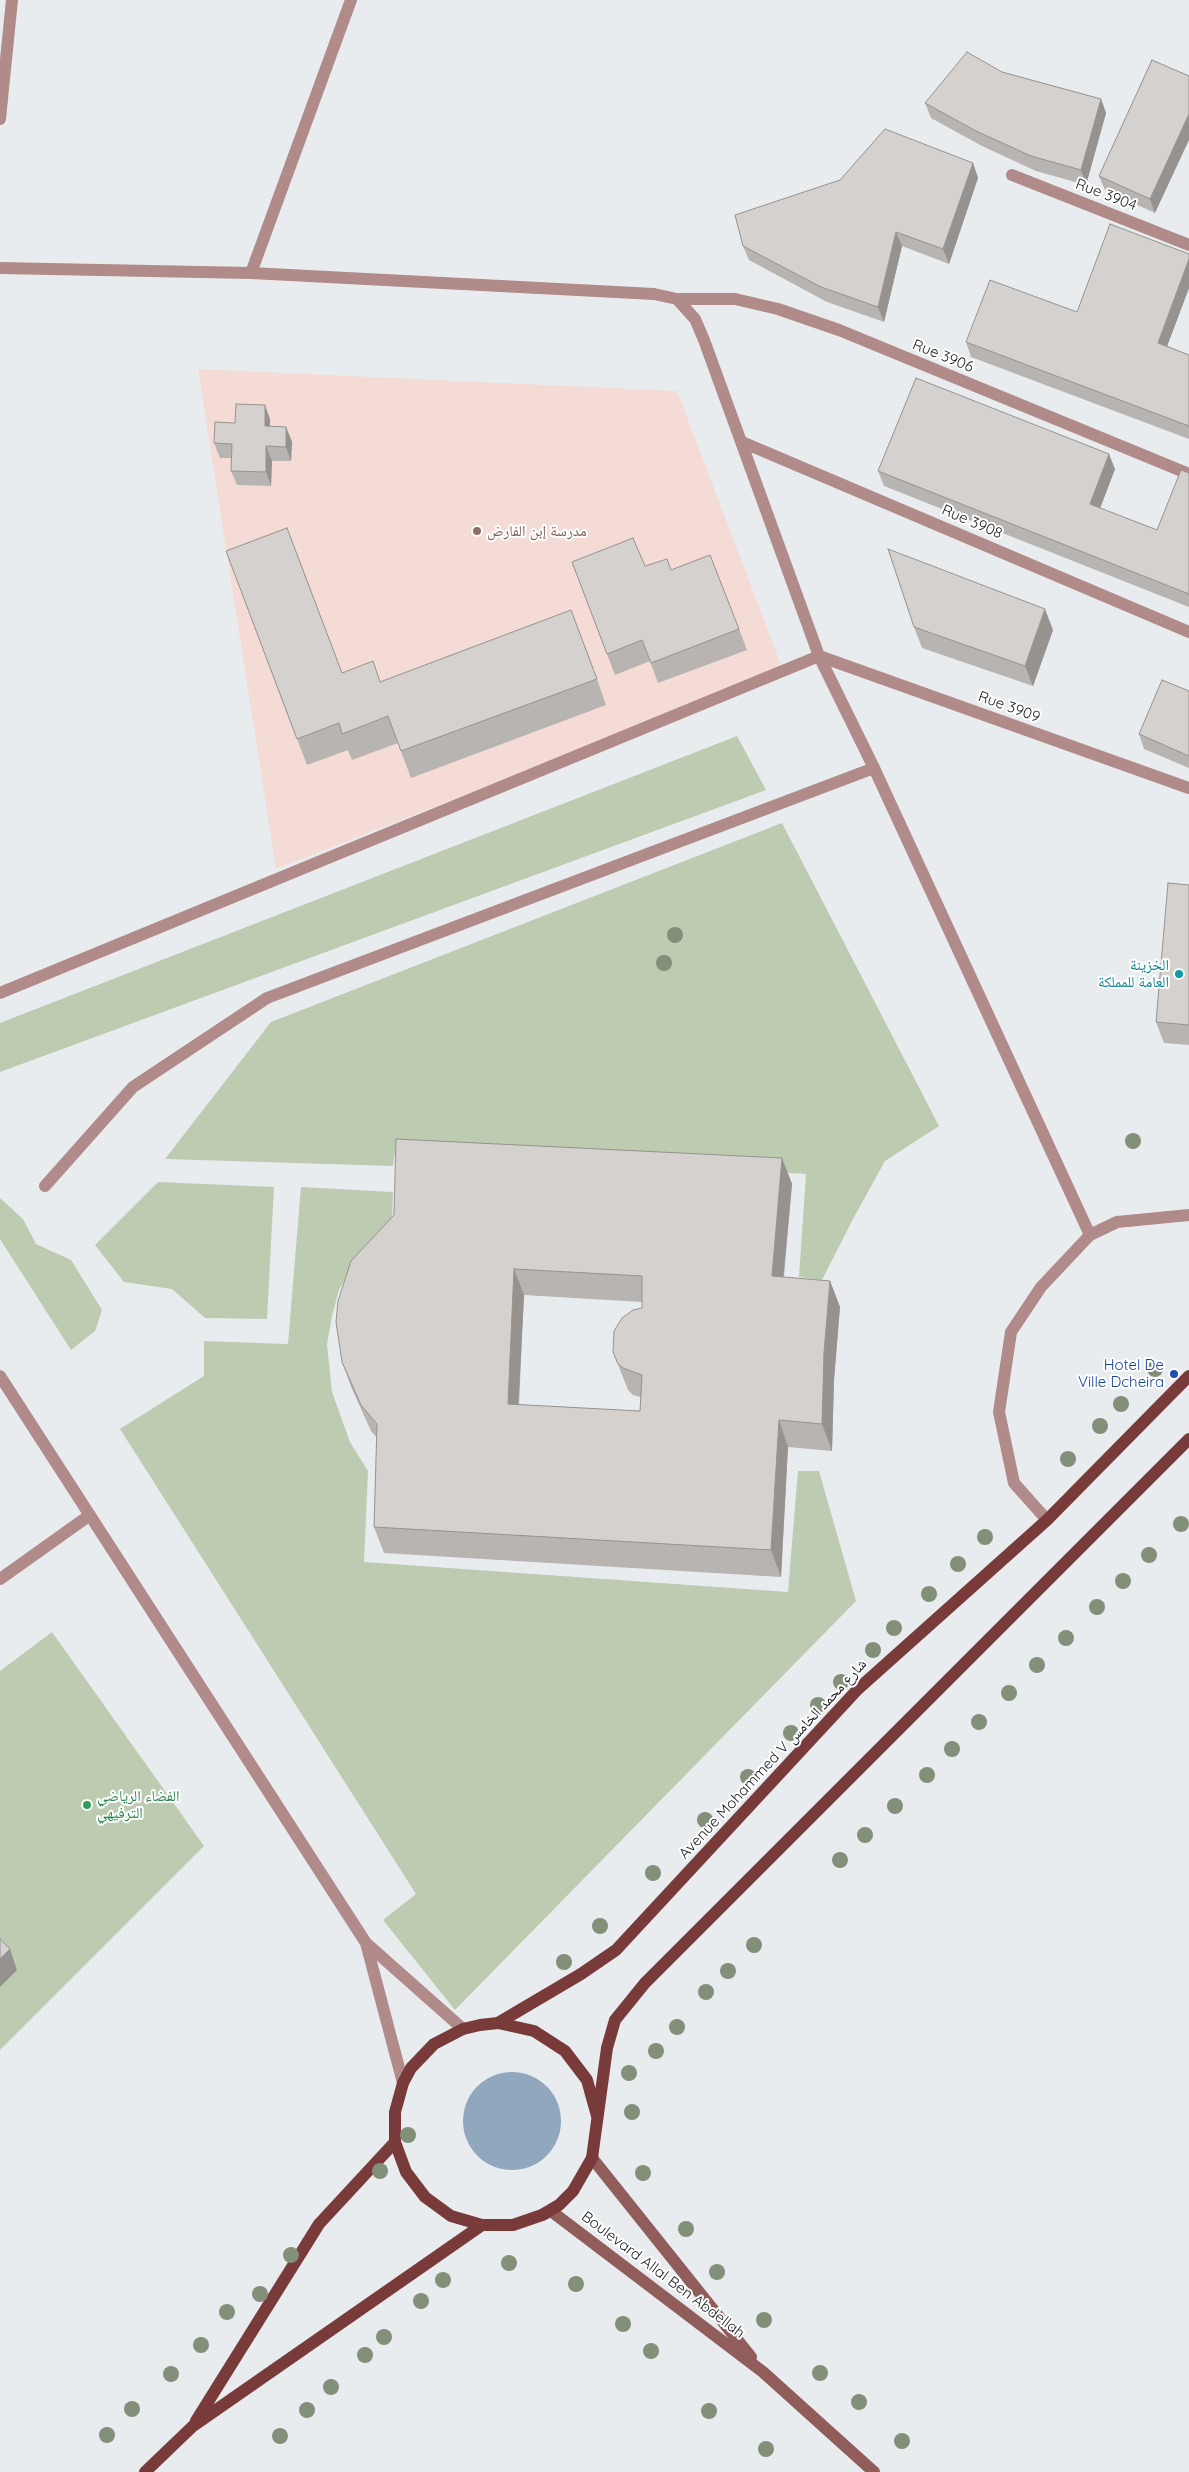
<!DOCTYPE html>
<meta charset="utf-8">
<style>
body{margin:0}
canvas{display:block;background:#e8ecef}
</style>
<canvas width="1189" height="2472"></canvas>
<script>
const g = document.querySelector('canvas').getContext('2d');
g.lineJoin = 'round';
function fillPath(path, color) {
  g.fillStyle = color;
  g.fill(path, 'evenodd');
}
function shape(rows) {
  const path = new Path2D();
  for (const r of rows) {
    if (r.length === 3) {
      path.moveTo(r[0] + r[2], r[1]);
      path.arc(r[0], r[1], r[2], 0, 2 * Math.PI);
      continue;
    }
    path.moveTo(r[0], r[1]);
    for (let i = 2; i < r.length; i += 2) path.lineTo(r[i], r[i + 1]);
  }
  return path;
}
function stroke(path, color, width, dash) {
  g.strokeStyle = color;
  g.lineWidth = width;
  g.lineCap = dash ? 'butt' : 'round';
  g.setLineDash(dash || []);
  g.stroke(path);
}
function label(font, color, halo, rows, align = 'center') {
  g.font = font + ' Quicksand,"Noto Naskh Arabic",sans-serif';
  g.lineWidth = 4;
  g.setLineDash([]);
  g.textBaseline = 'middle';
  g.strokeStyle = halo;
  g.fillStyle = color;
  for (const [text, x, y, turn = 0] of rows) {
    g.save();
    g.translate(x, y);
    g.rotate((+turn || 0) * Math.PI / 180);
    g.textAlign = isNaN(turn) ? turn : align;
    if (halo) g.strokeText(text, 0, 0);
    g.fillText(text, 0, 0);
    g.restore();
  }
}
fillPath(shape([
 [198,369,677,391,783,670,276,869]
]), '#f5dbd6');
fillPath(shape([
 [737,736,766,790,0,1072,0,1023],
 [782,823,939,1126,885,1161,853,1219,822,1280,799,1277,806,1174,396,1145,393,1166,165,1159,271,1022],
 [158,1182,274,1187,267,1319,205,1318,172,1289,124,1282,95,1245],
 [301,1187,393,1192,392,1226,351,1269,339,1290,332,1316,327,1344,332,1392,350,1442,368,1471,364,1562,788,1592,798,1471,819,1471,856,1601,455,2010,383,1920,416,1894,120,1429,204,1376,204,1341,288,1344],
 [0,1198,23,1219,36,1244,71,1260,102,1310,95,1331,71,1350,0,1239],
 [52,1632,204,1846,0,2050,0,1671]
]), '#bdcbb1');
fillPath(shape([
 [512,2121,49]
]), '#91a7bd');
stroke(shape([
 [819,656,874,768,1090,1235],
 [45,1186,133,1087,267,998,874,768],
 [1047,1520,1014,1483,999,1412,1011,1332,1041,1287,1090,1235,1117,1222,1189,1215]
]), '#b08b89', 12);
stroke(shape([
 [0,119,12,0],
 [1012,175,1189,245],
 [0,268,251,273,654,294,677,299,735,299,778,309,839,330,1189,474],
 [251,273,351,0],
 [677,299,695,319,704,340,819,656],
 [742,442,1189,632],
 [819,656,1189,788],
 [0,993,819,656],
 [0,1376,366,1943,463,2029],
 [0,1579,90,1515],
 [366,1943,403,2083]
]), '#b08b89', 12);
stroke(shape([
 [592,2158,751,2357],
 [542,2215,551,2211,763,2372,874,2472]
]), '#905d5b', 12);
stroke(shape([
 [498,2023,581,1974,616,1950,858,1689,1047,1520,1189,1376],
 [597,2116,587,2080,565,2051,534,2031,498,2023,480,2025,463,2029,434,2044,411,2068,403,2083,395,2112,395,2142,406,2172,425,2197,451,2216,482,2225,513,2225,542,2215,559,2205,573,2191,592,2158,607,2048,615,2020,645,1983,1189,1439],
 [196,2421,319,2224,395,2142],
 [145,2472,193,2426,482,2225]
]), '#783b3a', 12);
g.fillStyle = '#828f79';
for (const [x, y] of [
 [675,935],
 [664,963],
 [1133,1141],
 [1155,1369],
 [1121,1404],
 [1100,1426],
 [1068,1459],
 [1181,1524],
 [985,1537],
 [1149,1555],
 [958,1564],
 [1123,1581],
 [929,1594],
 [1097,1607],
 [894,1628],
 [1066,1638],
 [873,1650],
 [1037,1665],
 [841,1682],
 [1009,1693],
 [818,1705],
 [979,1722],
 [791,1733],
 [952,1749],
 [927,1775],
 [748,1777],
 [895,1806],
 [705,1820],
 [865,1835],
 [840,1860],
 [653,1873],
 [600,1926],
 [754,1945],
 [564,1962],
 [728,1971],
 [706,1992],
 [677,2027],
 [656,2051],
 [629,2073],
 [632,2112],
 [408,2135],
 [380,2171],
 [643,2173],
 [686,2229],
 [291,2255],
 [509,2263],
 [717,2272],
 [443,2280],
 [576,2284],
 [260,2294],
 [421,2301],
 [227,2312],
 [764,2320],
 [623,2324],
 [384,2337],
 [201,2345],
 [651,2351],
 [365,2355],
 [820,2373],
 [171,2374],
 [331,2387],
 [859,2402],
 [132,2409],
 [307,2410],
 [709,2411],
 [107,2435],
 [280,2436],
 [902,2441],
 [766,2449]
]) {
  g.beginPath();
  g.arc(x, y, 8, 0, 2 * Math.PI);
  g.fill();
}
fillPath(shape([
 [1152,60,1155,213,1105,190,1099,176],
 [1002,72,1101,99,1106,113,1086,185,1036,171,982,146,931,118,925,103],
 [973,163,978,178,949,264,902,246,884,322,827,302,749,260,743,246],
 [1189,254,1189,288,1167,346,1189,355,1189,439,971,357,966,342,1077,312],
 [270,419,270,427,286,427,292,442,291,461,272,461,271,486,237,485,231,471,232,458,220,458,214,443,235,423],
 [1115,469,1100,508,1157,530,1189,473,1189,607,884,486,878,471],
 [226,551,342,673,380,682,597,679,606,705,411,778,398,743,352,760,348,750,307,765],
 [572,562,645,566,671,570,739,629,747,650,658,683,650,661,615,675],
 [914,627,1053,630,1033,686,922,648],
 [1189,691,1189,768,1144,749,1139,734],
 [1189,885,1189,1045,1164,1043,1156,1022],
 [782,1158,792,1184,784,1277,830,1281,840,1307,834,1380,832,1451,788,1447,781,1577,384,1553,374,1527,377,1438,371,1431,352,1389,342,1362,336,1322],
 [524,1295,642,1302,642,1308,613,1352,628,1390,633,1395,641,1397,640,1411,519,1405]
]), '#b7b4b1');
fillPath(shape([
 [1101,99,1106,113,1086,185,1081,170],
 [1189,114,1189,140,1155,213,1150,199],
 [973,163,978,178,949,264,943,249],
 [896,232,902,246,884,322,878,307],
 [1189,259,1189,288,1163,357,1158,343],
 [265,405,270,419,270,441,265,426],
 [286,427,292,442,291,461,286,447],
 [266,446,272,461,271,486,266,472],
 [1109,454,1115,469,1096,519,1090,504],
 [1045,609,1053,630,1033,686,1025,666],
 [782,1158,792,1184,781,1302,772,1276],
 [514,1269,524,1295,517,1431,508,1404],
 [830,1281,840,1307,834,1380,832,1451,822,1424,824,1353],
 [779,1420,788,1447,781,1577,771,1550],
 [10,1949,17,1970,0,1987,0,1959]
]), '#959290');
const building = shape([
 [967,52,1002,72,1101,99,1081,170,1031,156,976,131,925,103,967,52],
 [1152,60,1189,76,1189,114,1150,199,1099,176,1152,60],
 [885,129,973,163,943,249,896,232,878,307,821,287,743,246,735,215,840,180,885,129],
 [1110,224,1189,254,1189,259,1158,343,1189,355,1189,426,966,342,990,280,1077,312,1110,224],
 [916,378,1109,454,1090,504,1157,530,1181,470,1189,473,1189,594,878,471,916,378],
 [236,404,265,405,265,426,286,427,286,447,266,446,266,472,231,471,232,444,214,443,215,422,235,423,236,404],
 [287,528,342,673,373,661,380,682,571,610,597,679,401,751,388,716,342,734,339,723,297,739,226,551,287,528],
 [633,538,645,566,667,559,671,570,710,555,739,629,651,663,642,640,607,654,572,562,633,538],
 [888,549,1045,609,1025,666,914,627,888,549],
 [1162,680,1189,691,1189,756,1139,734,1162,680],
 [1168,883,1189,885,1189,1025,1156,1022,1168,883],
 [396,1139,782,1158,772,1276,830,1281,824,1353,822,1424,779,1420,771,1550,374,1527,377,1424,361,1405,342,1362,336,1322,338,1301,351,1261,394,1215,396,1139],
 [514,1269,642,1276,642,1308,633,1310,622,1318,614,1331,613,1352,618,1364,623,1368,642,1375,640,1411,508,1404,514,1269],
 [0,1939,10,1949,0,1959,0,1939]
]);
fillPath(building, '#d5d1ce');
stroke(building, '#959290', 1);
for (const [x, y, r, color] of [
 [477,531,5,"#8d6e63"],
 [1179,974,5,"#0f9aa8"],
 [1174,1374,5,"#1a4fb4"],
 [87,1805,5,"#2e9e5b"]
]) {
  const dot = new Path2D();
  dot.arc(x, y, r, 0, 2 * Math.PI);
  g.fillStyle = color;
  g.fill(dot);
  stroke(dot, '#fff', 2);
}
label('15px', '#212224', '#fff', [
 ["Rue 3904",1106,195,21],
 ["Rue 3906",943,356,22],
 ["Rue 3908",972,522,23],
 ["Rue 3909",1009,707,20],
 ["Avenue Mohammed V شارع محمد الخامس",773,1759,-47],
 ["Boulevard Allal Ben Abdellah",663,2275,37]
]);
label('15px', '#785e54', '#fff', [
 ["مدرسة إبن الفارض",487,531]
], 'left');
label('15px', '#0d838f', '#fff', [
 ["الخزينة",1169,965],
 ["العامة للمملكة",1169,982]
], 'right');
label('15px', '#164399', '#fff', [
 ["Hotel De",1164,1365],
 ["Ville Dcheira",1164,1382]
], 'right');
label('15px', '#27864d', '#fff', [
 ["الفضاء الرياضي",97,1796],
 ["الترفيهي",97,1813]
], 'left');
</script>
